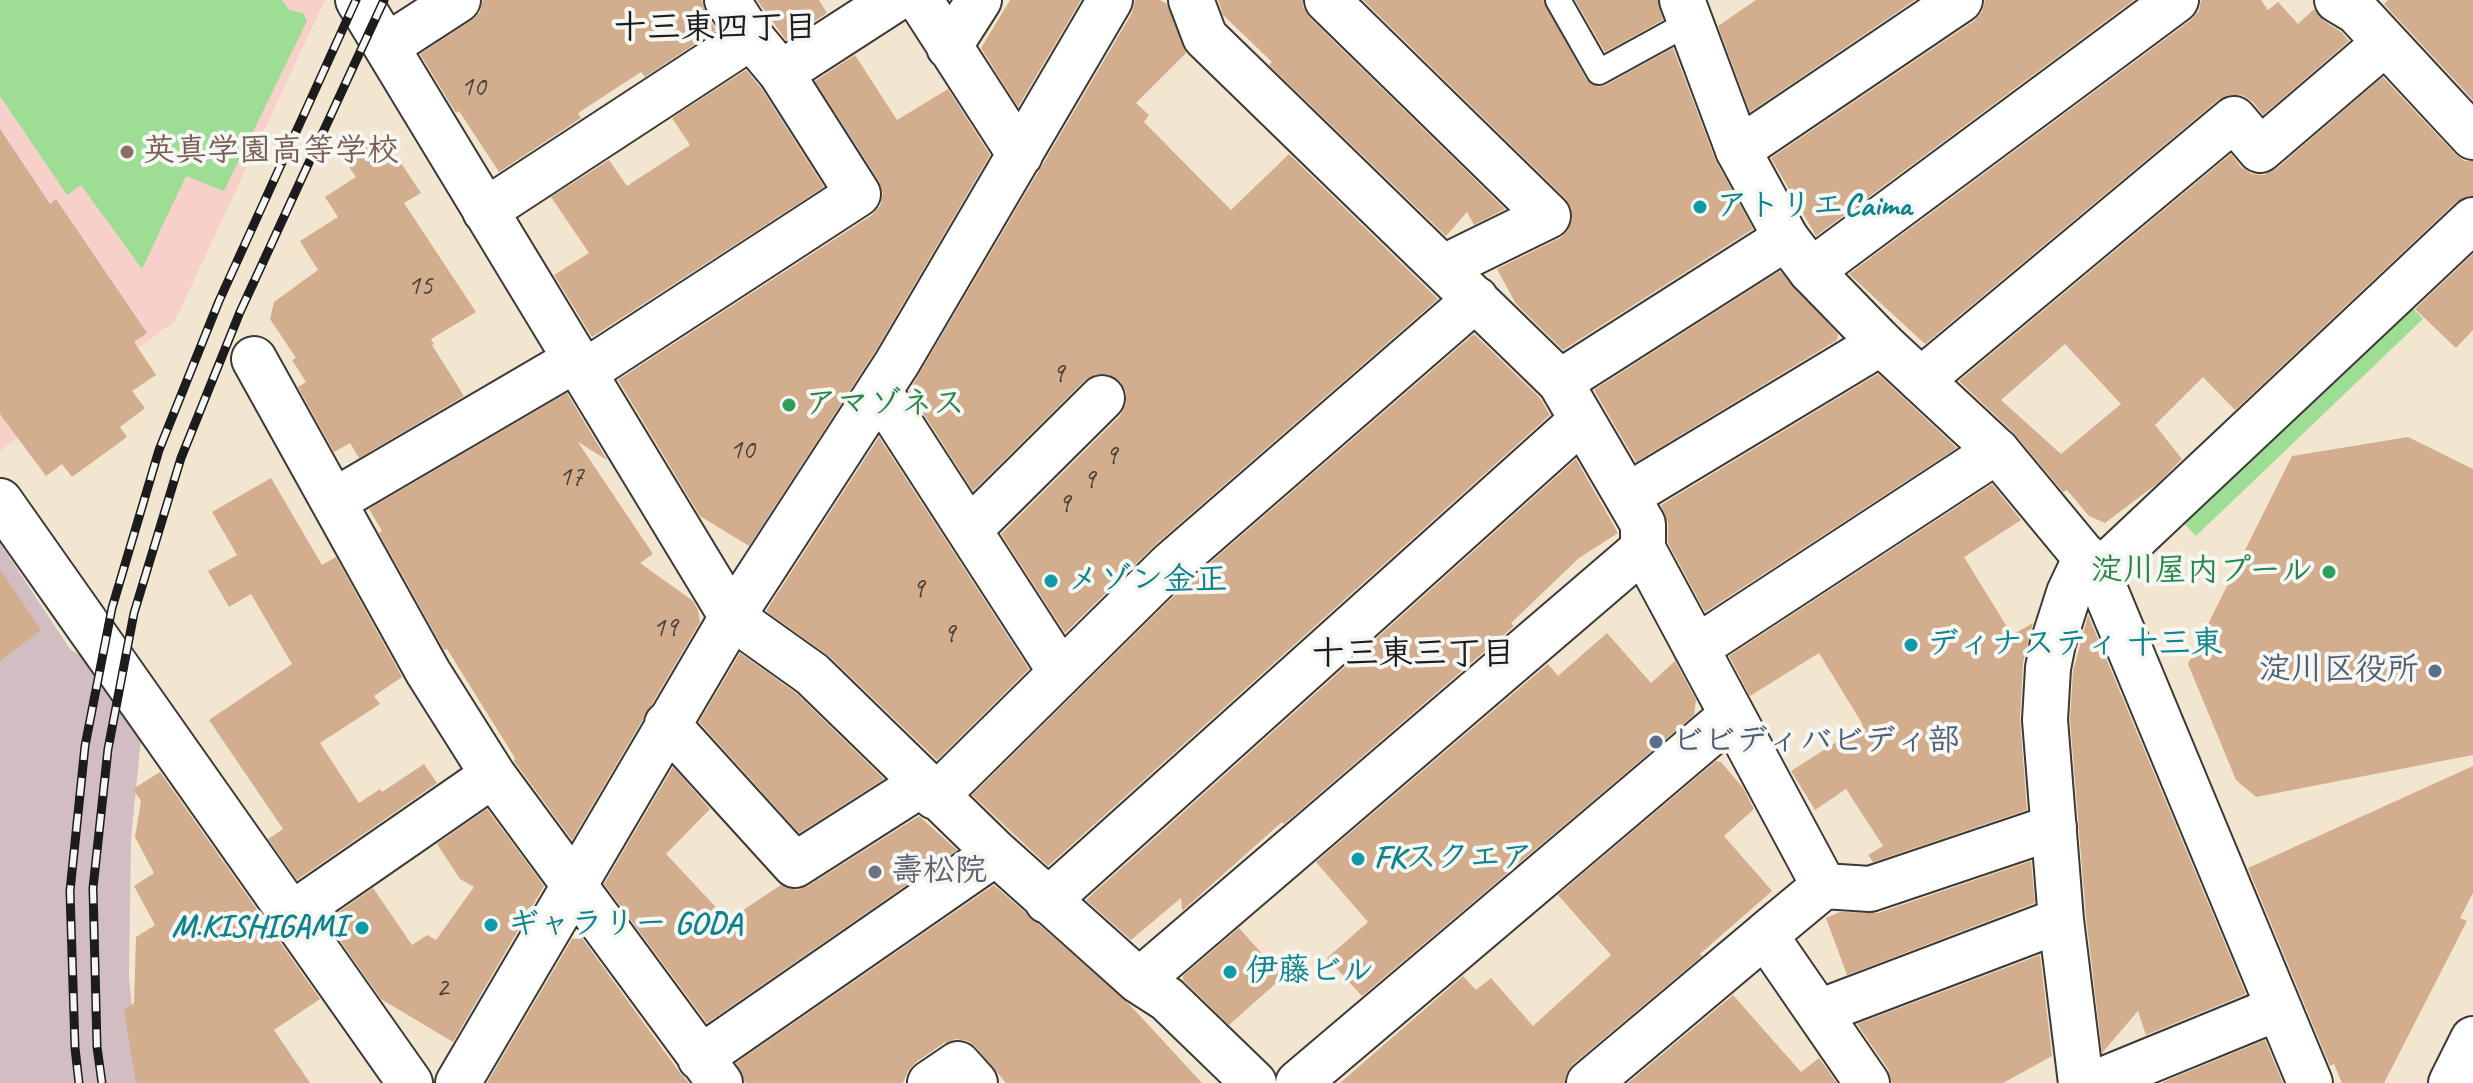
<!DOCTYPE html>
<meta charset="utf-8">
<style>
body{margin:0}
canvas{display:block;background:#f3e6d1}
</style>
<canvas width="2473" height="1083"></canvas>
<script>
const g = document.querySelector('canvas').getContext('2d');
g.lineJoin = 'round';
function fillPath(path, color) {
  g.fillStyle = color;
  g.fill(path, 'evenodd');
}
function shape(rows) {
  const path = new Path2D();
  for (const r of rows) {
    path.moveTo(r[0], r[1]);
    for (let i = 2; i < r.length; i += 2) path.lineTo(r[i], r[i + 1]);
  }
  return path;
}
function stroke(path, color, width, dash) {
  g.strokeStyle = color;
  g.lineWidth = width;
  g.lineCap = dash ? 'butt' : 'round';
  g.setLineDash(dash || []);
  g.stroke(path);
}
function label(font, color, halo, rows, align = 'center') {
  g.font = font + ' Caveat,"Klee One",sans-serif';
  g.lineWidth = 8;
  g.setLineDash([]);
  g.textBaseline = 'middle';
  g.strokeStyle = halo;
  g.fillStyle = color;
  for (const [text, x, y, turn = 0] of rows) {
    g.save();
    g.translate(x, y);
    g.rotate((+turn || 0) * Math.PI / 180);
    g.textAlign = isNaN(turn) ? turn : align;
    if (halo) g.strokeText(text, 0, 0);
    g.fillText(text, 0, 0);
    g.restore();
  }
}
fillPath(shape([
 [0,0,325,0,175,321,0,451]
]), '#f7d0ca');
fillPath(shape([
 [0,543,70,649,93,664,142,729,131,839,129,976,139,1083,0,1083]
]), '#d2bec2');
fillPath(shape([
 [0,0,282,0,289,10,303,13,307,21,224,191,186,176,142,269,81,185,67,195,0,96],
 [2410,305,2423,319,2196,536,2183,522]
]), '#9dde94');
fillPath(shape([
 [483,0,702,0,706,13,716,30,645,77,641,72,578,113,581,118,499,172,459,111,456,113,420,54,472,20,480,12],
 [757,0,819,0,827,13,786,40],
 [1010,0,1081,0,1018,107,981,48],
 [1135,0,1160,0,1167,4,1186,53,1136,103,1149,115,1144,122,1231,210,1289,154,1438,299,1156,544,1065,633,1001,534,1120,416,1126,404,1126,392,1120,381,1108,374,1096,374,1085,380,973,491,909,391,1132,13],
 [1218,0,1303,0,1303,7,1310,18,1505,209,1474,225,1467,212,1446,236,1269,65,1272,62,1223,15],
 [1363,0,1543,0,1586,79,1598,87,1606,85,1673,48,1715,159,1753,229,1563,350,1516,304,1497,269,1560,238,1568,230,1572,221,1571,208,1565,198],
 [1575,0,1658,0,1663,20,1605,52],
 [1756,0,1915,0,1750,112,1718,26],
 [1985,0,2134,0,1816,236,1771,158,1974,21,1982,12],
 [2201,0,2261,0,2268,10,2278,2,2298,24,2314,9,2324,21,2341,32,2349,41,2263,115,2253,102,2242,95,2229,95,2218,100,1925,344,1849,274,2191,20,2199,11],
 [2388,0,2473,0,2473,100,2384,4],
 [855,55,897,120,948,89,990,155,876,350,749,546,700,516,618,380,872,215,880,206,883,194,879,181,815,81],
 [746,70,761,88,824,187,592,337,554,275,589,253,551,197,609,160,627,186,690,145,672,118],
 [2383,77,2455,154,2465,161,2473,161,2473,196,2456,202,2235,410,2203,377,2155,425,2182,459,2158,483,2105,523,2089,516,2067,490,2063,492,2014,433,1959,381,2231,154,2241,167,2252,174,2264,175,2276,169],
 [2065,344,2121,404,2061,454,2001,400],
 [0,129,50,204,56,199,147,333,134,342,156,375,132,391,145,408,120,427,127,437,72,477,62,464,46,476,0,414],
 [383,136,421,193,404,203,476,312,431,339,434,344,432,345,464,396,359,458,350,443,334,452,298,387,306,382,292,360,296,358,270,319,274,302,318,270,300,241,338,217,325,197,356,177,345,161],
 [2473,254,2473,330,2456,348,2415,309],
 [1780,271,1838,334,1837,340,1636,462,1594,390],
 [1474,334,1540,398,1550,415,1048,866,972,795,1189,581],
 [1878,374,1957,448,1705,612,1668,543,1668,523,1661,505],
 [567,393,607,460,578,442,653,554,640,563,693,601,698,610,700,622,572,840,514,761,515,758,447,649,444,650,379,533,382,531,369,509],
 [879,437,1029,669,937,760,829,656,766,611],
 [2408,437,2473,469,2473,755,2256,797,2236,780,2188,664,2292,456],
 [1576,459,1618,533,1579,558,1511,623,1514,626,1284,824,1282,822,1182,911,1181,898,1131,940,1086,900],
 [271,478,322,565,336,557,402,677,374,696,380,704,320,743,359,803,380,789,382,792,424,764,437,783,297,880,268,839,283,829,209,720,292,664,251,594,229,607,208,571,237,555,212,512],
 [1992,484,2021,520,1964,557,2012,635,2033,623,2023,663,2020,719,2027,810,1873,862,1868,855,1883,846,1846,789,1815,810,1791,771,1863,725,1819,653,1750,696,1729,656],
 [0,569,41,630,0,661],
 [2088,615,2246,994,2146,1035,2138,1011,2102,1053,2086,917,2070,720,2073,671],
 [1607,633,1651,683,1675,661,1696,700,1694,715,1362,996,1327,958,1368,922,1316,862,1548,664,1558,676],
 [740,653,796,693,884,779,799,833,699,722],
 [1716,761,1721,762,1743,788,1754,809,1724,836,1772,891,1700,954,1702,956,1573,1064,1566,1074,1565,1083,1340,1083,1463,976,1476,990,1491,978,1533,1026,1611,955,1558,895],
 [2473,766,2473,893,2460,918,2467,921,2384,1083,2342,1083,2334,1064,2330,1066,2248,868],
 [673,767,710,809,666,854,728,920,781,885,797,890,808,886,919,816,957,850,707,1023,604,884],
 [160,772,320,999,274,1030,310,1083,136,1083,124,1010,134,1003,136,937,155,925,134,886,154,873,135,837,141,801,133,789],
 [487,809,544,886,453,1042,381,999,326,921,373,888,412,945,427,935,436,940,474,887,460,879,437,844],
 [2031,861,2035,903,1847,975,1826,918,1840,912,1878,913],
 [994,885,1129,1004,1202,1083,1006,1083,976,1047,968,1041,956,1039,944,1043,916,1062,908,1071,903,1083,745,1083,736,1063],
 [1239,928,1283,977,1229,1025,1183,980,1183,976],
 [582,938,680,1073,689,1083,487,1083,572,939],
 [2040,955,2052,1056,2003,1083,1892,1083,1888,1069,1857,1024],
 [1733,995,1801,1072,1819,1058,1837,1083,1628,1083],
 [2265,1040,2283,1083,2163,1083,2163,1082]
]), '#d3ae8e');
const lane = shape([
 [1558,0,1599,72,1692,21]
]);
const street = shape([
 [358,0,732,617,812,674,996,853,1139,981,1167,999,1254,1083],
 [920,0,1020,155],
 [1191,0,1205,37,1560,382,1643,524,1643,549,1824,886,1765,935,1867,1083],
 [1327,0,1548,216,1444,267],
 [2337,0,2357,12,2473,137],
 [387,46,458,0],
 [949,47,979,0],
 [781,73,894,0],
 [1738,150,1960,0],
 [485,211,751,37],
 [1811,271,2176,0],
 [254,359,428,672,493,775,720,1083],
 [583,373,858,194,781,73,751,37,727,0],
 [1921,380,2234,119,2260,150,2385,43],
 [1560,382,1786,238],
 [879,391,1060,671],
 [1627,496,1881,343],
 [0,501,410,1083],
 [334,501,575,360],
 [969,530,1102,398],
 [1696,648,1997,451],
 [667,724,795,865,922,784],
 [935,797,1172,563,1476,299],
 [1824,886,1870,889,2054,827],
 [1047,901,1582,420],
 [292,914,493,775],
 [1139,981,1643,549],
 [1819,1012,2061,920],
 [700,1058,996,853],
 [458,1083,732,617,897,363,1110,0],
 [930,1083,958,1064,975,1083],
 [1298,1083,1732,715],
 [1589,1083,1765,935],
 [2081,1083,2061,920,2045,720,2048,668,2053,643,2069,593,2086,557],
 [2095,1083,2278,1008],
 [2310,1083,2098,573,2473,220]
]);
const secondary = shape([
 [1682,0,1738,150,1786,238,1811,271,1881,343,1997,451,2098,573]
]);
const primary = shape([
 [2451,1083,2473,1039]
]);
stroke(lane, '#3c3a37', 28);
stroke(street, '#3c3a37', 48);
stroke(secondary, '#3c3a37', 48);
stroke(primary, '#3c3a37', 48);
stroke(lane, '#fff', 24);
stroke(street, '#fff', 44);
stroke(secondary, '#fff', 44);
stroke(primary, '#fff', 44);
const rail = shape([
 [79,1083,75,1048,70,891,85,746,112,608,159,450,219,301,356,0],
 [102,1083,97,1047,93,888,108,749,134,613,181,458,240,312,384,0]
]);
stroke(rail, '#1c1c1c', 9);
stroke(rail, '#f6f6f2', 6, [18]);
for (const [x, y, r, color] of [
 [127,152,8,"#8d6e63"],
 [1700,207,8,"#0f9aa8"],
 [789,405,8,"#2e9e5b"],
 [2329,572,8,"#2e9e5b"],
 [1051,581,8,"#0f9aa8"],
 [1911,645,8,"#0f9aa8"],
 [2435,671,8,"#5c6f8a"],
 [1656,742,8,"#5c6f8a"],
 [1358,859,8,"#0f9aa8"],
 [875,872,8,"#6b7280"],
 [491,925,8,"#0f9aa8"],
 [362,928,8,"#0f9aa8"],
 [1230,972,8,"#0f9aa8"]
]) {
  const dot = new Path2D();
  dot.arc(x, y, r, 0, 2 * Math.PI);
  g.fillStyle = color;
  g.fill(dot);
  stroke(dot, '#f6f6f2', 3);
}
label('28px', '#4a4038', null, [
 ["10",473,88],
 ["15",420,287],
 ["9",1058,375],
 ["10",742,451],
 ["9",1111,457],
 ["17",571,478],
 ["9",1089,481],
 ["9",1064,505],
 ["9",918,590],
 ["19",665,629],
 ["9",949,635],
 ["2",442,989]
]);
label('bold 32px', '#785e54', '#f6f6f2', [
 ["英真学園高等学校",143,152]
], 'left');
label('bold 32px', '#0d838f', '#f6f6f2', [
 ["アトリエCaima",1716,207],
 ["メゾン金正",1067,581],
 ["ディナスティ 十三東",1927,645],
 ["FKスクエア",1374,859],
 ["ギャラリー GODA",507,925],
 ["M.KISHIGAMI",346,928,"right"],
 ["伊藤ビル",1246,972]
], 'left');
label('bold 32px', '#27864d', '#f6f6f2', [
 ["アマゾネス",805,405],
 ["淀川屋内プール",2313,572,"right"]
], 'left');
label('bold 32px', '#4e5e75', '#f6f6f2', [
 ["淀川区役所",2419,671],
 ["ビビディバビディ部",1672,742,"left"]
], 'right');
label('bold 32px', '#5b616d', '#f6f6f2', [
 ["壽松院",891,872]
], 'left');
label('bold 34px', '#1c1c1c', '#f6f6f2', [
 ["十三東四丁目",715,29],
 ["十三東三丁目",1413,655]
]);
</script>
